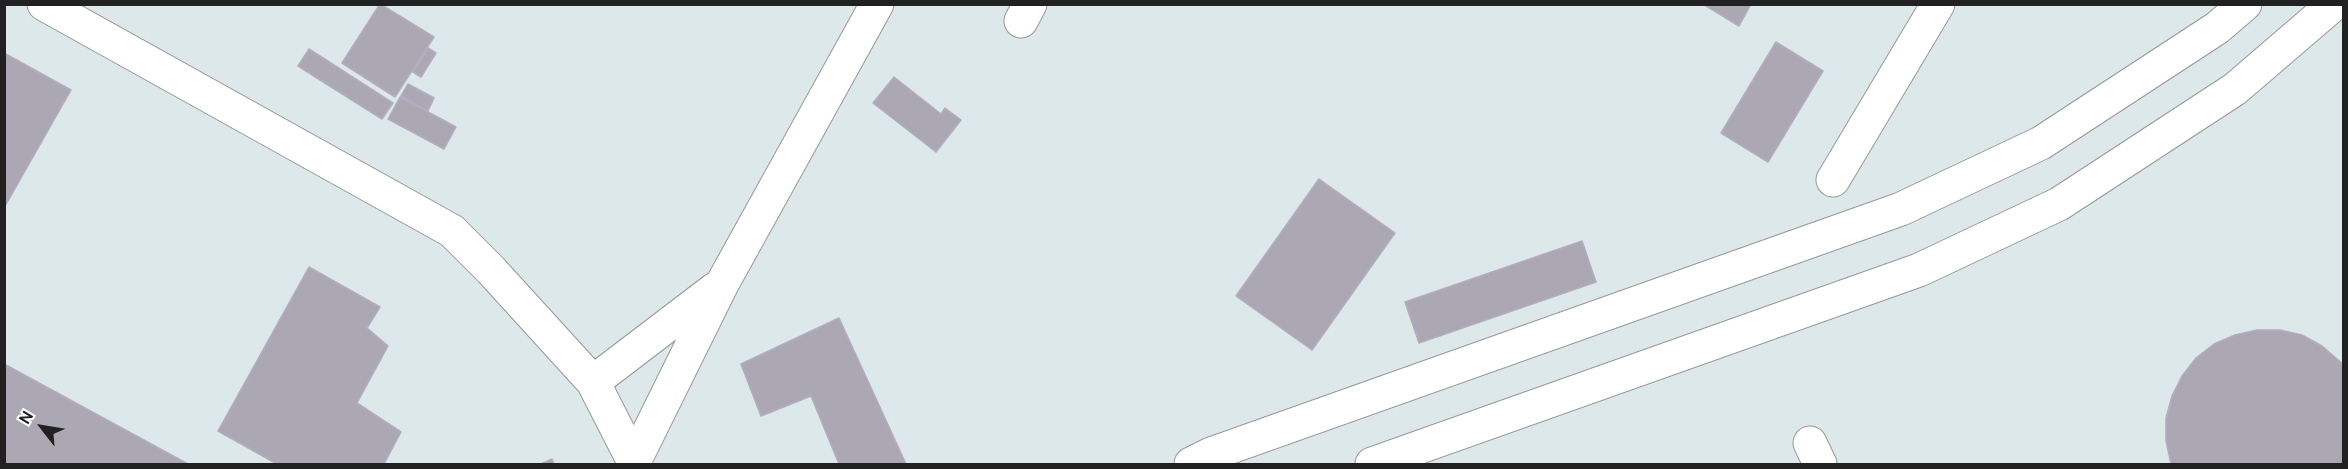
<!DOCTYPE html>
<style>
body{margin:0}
#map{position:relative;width:2348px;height:469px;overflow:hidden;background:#ede9f1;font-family:"DM Sans",sans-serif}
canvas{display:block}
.frame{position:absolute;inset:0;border:6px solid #212121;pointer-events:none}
.north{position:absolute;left:12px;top:397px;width:60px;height:60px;-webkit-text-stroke:4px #fff;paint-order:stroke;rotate:301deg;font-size:16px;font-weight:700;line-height:24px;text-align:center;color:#212121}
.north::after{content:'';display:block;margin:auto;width:21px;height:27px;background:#212121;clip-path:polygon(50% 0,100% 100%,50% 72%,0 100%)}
</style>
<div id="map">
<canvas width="2348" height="469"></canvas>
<div class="frame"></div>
<div class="north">N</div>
</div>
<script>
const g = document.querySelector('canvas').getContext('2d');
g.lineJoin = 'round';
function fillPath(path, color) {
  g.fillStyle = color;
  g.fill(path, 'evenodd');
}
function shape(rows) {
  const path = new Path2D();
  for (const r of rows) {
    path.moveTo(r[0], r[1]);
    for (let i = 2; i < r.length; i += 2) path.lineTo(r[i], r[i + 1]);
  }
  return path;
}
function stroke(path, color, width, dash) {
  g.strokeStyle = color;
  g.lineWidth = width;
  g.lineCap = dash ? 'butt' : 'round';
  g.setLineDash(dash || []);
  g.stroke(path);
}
fillPath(shape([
 [5,5,2343,5,2343,464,5,464]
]), '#dce8e9');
const building = shape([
 [380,4,434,37,395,97,342,63,380,4],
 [1703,4,1751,4,1739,26,1703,4],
 [1776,42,1823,71,1768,162,1721,133,1776,42],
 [428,48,436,53,421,77,413,72,428,48],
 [309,49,393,103,382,119,298,66,309,49],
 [4,53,71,90,4,208,4,53],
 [894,77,941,114,945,108,961,120,936,152,873,103,894,77],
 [408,84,434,98,428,111,401,96,408,84],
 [400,97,456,127,444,149,388,119,400,97],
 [1319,179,1395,233,1312,350,1236,296,1319,179],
 [1582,241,1596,282,1419,343,1405,302,1582,241],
 [309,267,380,307,367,328,388,346,357,403,401,432,384,464,277,464,218,431,309,267],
 [839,318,906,464,839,464,811,396,761,416,741,364,839,318],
 [2257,330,2280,330,2302,335,2322,346,2344,365,2344,464,2171,464,2166,441,2166,418,2172,396,2182,376,2196,358,2214,344,2235,335,2257,330],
 [4,364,188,464,4,464,4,364],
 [552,459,554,464,541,464,552,459]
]);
fillPath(building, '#aba8b3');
stroke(building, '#b4adc1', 1.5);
const minor = shape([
 [44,4,452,231,491,270,593,382,635,464],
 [1021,21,1030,4],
 [1833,180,1938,4],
 [593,382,715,289],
 [1810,443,1820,464],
 [634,462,722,284,877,4],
 [1191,464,1211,454,1901,209,2041,143,2217,28,2245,4],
 [1372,464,1919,270,2059,204,2235,89,2334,4]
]);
stroke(minor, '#989898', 35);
stroke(minor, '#fff', 33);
</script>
